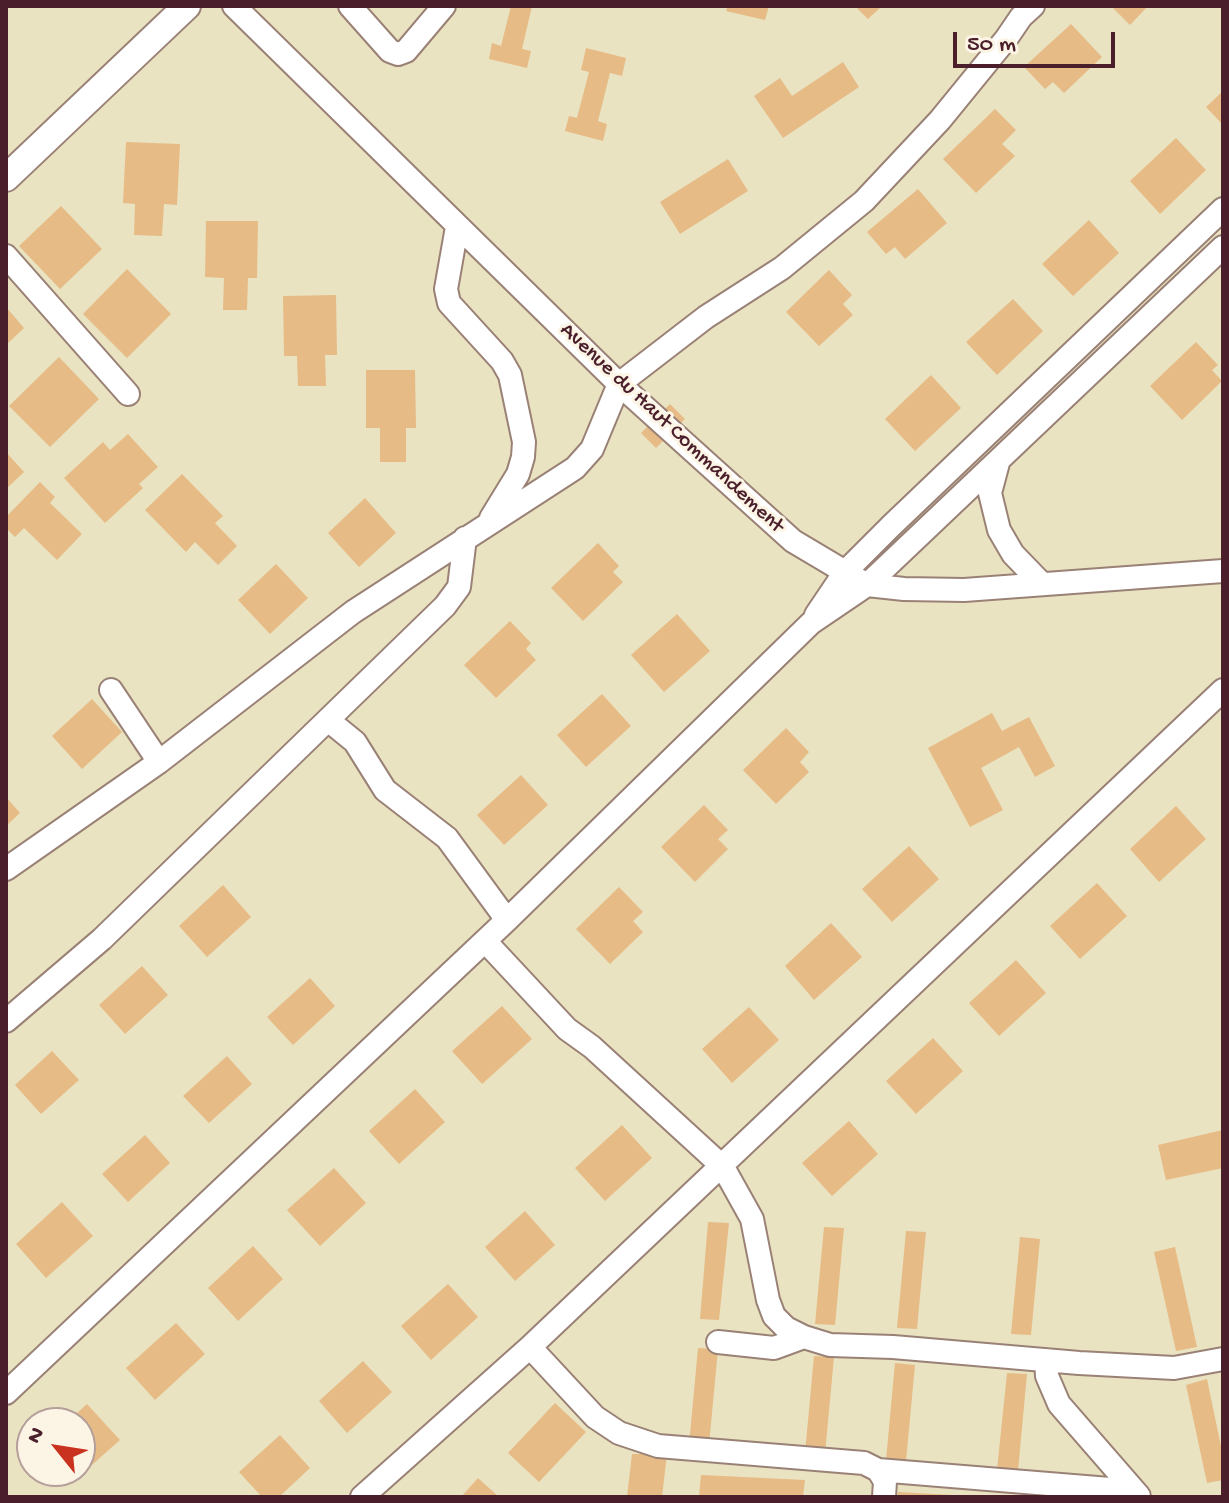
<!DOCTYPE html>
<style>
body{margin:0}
#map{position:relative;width:1229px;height:1503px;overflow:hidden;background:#eae3c1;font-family:"Gochi Hand",sans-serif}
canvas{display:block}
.frame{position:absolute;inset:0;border:8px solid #4a1f2b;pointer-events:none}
.north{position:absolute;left:16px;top:1407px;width:80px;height:80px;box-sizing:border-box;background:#fcf5e5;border:2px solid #b59f9b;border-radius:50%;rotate:300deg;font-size:22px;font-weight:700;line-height:32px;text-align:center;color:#4a1f2b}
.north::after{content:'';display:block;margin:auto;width:28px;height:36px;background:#c8321e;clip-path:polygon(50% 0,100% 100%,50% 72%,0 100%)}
.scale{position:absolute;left:953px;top:32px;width:162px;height:36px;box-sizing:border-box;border:4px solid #4a1f2b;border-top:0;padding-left:10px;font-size:24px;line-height:28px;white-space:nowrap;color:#4a1f2b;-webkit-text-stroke:6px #fcf5e5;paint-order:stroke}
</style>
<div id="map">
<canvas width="1229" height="1503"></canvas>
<div class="frame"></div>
<div class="north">N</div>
<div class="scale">50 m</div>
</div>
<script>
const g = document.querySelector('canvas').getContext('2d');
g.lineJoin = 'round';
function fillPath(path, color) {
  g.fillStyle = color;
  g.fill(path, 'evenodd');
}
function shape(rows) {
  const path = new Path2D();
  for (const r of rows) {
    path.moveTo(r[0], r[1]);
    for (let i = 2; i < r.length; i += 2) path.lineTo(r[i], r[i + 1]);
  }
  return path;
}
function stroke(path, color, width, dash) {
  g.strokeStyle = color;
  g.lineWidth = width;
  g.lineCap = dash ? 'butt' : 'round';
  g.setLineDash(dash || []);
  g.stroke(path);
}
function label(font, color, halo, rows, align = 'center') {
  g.font = font + ' "Gochi Hand",sans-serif';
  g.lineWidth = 6;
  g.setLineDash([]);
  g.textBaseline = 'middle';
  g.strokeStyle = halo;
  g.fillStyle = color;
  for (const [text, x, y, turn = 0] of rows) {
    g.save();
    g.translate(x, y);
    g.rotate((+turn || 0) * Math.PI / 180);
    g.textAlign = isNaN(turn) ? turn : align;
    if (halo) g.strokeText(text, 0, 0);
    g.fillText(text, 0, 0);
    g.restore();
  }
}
fillPath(shape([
 [511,6,532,6,522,49,531,51,527,68,489,59,492,43,501,46],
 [728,6,769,6,765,20,726,11],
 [855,6,879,6,880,8,868,19],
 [1111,6,1148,6,1130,25],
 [1071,24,1102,57,1064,93,1053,82,1045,89,1024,67],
 [586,48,626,58,622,76,610,73,598,121,607,124,603,141,565,131,569,116,577,118,589,72,581,70],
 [843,62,859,87,783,138,754,96,780,78,792,96],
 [1223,91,1223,125,1206,107],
 [995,109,1016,130,1002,144,1015,156,976,193,943,159],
 [1176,138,1206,170,1160,214,1130,181],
 [126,142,180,144,177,205,164,204,162,236,134,235,135,204,123,203],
 [728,159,748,191,680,234,660,202],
 [918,189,947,223,905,259,895,247,886,254,867,232],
 [61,206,102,249,60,289,19,246],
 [1089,220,1119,253,1073,296,1042,264],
 [206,221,258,221,257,278,248,278,247,310,223,310,224,278,205,277],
 [127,269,171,314,127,358,83,314],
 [829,270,852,295,843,304,853,315,819,346,786,312],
 [336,295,337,355,325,355,326,386,298,386,297,356,284,356,283,296],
 [1013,299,1043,331,997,375,966,342],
 [6,307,24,328,6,345],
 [1196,342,1218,365,1212,370,1222,381,1182,420,1150,386],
 [59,357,99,399,50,447,9,406],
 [366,370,415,370,416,428,406,428,406,462,380,462,380,428,366,428],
 [931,375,961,408,915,451,885,419],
 [670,404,685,419,656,448,641,433],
 [128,434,158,467,139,484,143,488,105,523,64,478,103,442,110,450],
 [6,452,24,472,6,489],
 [182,474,223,516,215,523,237,546,218,565,195,542,186,552,145,510],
 [40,482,55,497,50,503,82,534,57,560,24,528,15,537,6,528,6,517],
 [365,498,396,533,359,567,328,533],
 [598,543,619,566,613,572,623,582,583,621,551,588],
 [276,564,308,598,270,634,238,600],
 [677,614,710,651,664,692,631,655],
 [510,621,531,643,526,649,536,660,496,698,464,665],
 [602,694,631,726,586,767,557,735],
 [92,699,122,732,82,769,52,736],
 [992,713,1002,731,1029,717,1055,766,1035,777,1019,747,981,768,1003,810,970,827,928,748],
 [786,728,809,752,800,762,809,772,776,804,743,770],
 [521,775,548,805,504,845,477,815],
 [6,797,20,813,6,826],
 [704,805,728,830,718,839,728,849,695,882,661,847],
 [1176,806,1206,839,1159,882,1130,849],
 [909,846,939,879,892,922,862,889],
 [1097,883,1127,916,1080,959,1050,926],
 [223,885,251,917,207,957,179,926],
 [619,887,643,912,633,921,643,932,610,964,576,929],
 [831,923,862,957,814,1000,785,966],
 [1016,960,1046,993,999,1036,969,1003],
 [142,966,168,995,125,1034,99,1005],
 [310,978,335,1006,293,1045,267,1017],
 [502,1006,532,1039,482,1084,452,1051],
 [749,1007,779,1040,732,1083,702,1049],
 [933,1038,963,1071,916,1114,886,1081],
 [52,1051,79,1080,41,1114,15,1085],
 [227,1056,252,1084,209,1123,183,1096],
 [415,1089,445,1122,399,1164,369,1131],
 [849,1121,878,1154,832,1196,802,1163],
 [622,1125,652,1158,605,1201,575,1168],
 [1223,1130,1223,1168,1166,1180,1158,1145],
 [145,1135,170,1163,128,1202,102,1174],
 [334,1168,366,1203,320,1246,287,1210],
 [62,1202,93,1236,46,1278,16,1244],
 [525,1211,555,1245,515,1281,485,1247],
 [708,1222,729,1223,719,1320,700,1319],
 [824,1227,844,1228,835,1325,815,1324],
 [906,1231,926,1232,917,1329,897,1328],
 [1020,1237,1040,1239,1031,1335,1011,1334],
 [253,1246,283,1279,238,1321,208,1288],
 [1175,1247,1197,1347,1176,1351,1154,1252],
 [448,1284,478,1317,431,1360,401,1326],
 [176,1323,205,1354,155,1400,126,1368],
 [698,1348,718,1349,709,1445,689,1445],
 [814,1356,834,1357,825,1454,805,1453],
 [363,1361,392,1392,347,1433,319,1401],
 [895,1363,915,1365,906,1461,886,1460],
 [1007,1373,1027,1374,1018,1471,997,1470],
 [1207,1379,1223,1456,1223,1480,1207,1483,1186,1385],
 [555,1403,586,1432,539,1482,508,1453],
 [87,1404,120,1440,75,1480,67,1471,80,1471,80,1423,66,1423],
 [280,1435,310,1468,279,1497,262,1497,239,1472],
 [632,1454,667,1454,662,1497,627,1497],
 [701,1475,805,1480,803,1497,699,1497],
 [478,1478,499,1497,461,1497],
 [898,1492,953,1495,953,1497,898,1497]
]), '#e6bb86');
const minor = shape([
 [234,6,619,384,793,541,867,585,904,589,964,590,1223,571],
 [350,6,390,51,398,54,406,51,444,6],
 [457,227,446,289,449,303,502,361,510,375,524,442,523,457,518,474,491,518],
 [6,256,128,394],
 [998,463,990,493,999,530,1013,554,1042,584],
 [816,615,845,572,891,526,1223,209],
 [111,690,159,762],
 [328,720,355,742,385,790,447,838,507,920],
 [6,869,159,762,353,612,575,468,592,449,619,384,706,317,782,268,864,201,940,120,1006,39,1021,17,1033,6],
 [485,941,567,1029,592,1047,723,1167,752,1219,768,1300,774,1316,786,1328,804,1337,830,1345,893,1347,1079,1363,1174,1368,1223,1359],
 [6,1021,102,939,445,606,459,587,465,538],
 [718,1342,774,1348,804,1337],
 [530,1347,595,1417,619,1433,658,1446,864,1463,878,1470,885,1481,884,1497],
 [1046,1360,1047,1376,1059,1404,1139,1496],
 [6,1393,507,920,811,623,867,585,1223,247],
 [878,1470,1134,1491],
 [362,1497,530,1347,1223,690]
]);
const major = shape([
 [6,178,187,6]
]);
stroke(minor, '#9a8176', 26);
stroke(major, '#9a8176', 30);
stroke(minor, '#fff', 22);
stroke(major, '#fff', 26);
label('22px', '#4a1f2b', '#fcf5e5', [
 ["Avenue du Haut Commandement",671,429,43]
]);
</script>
